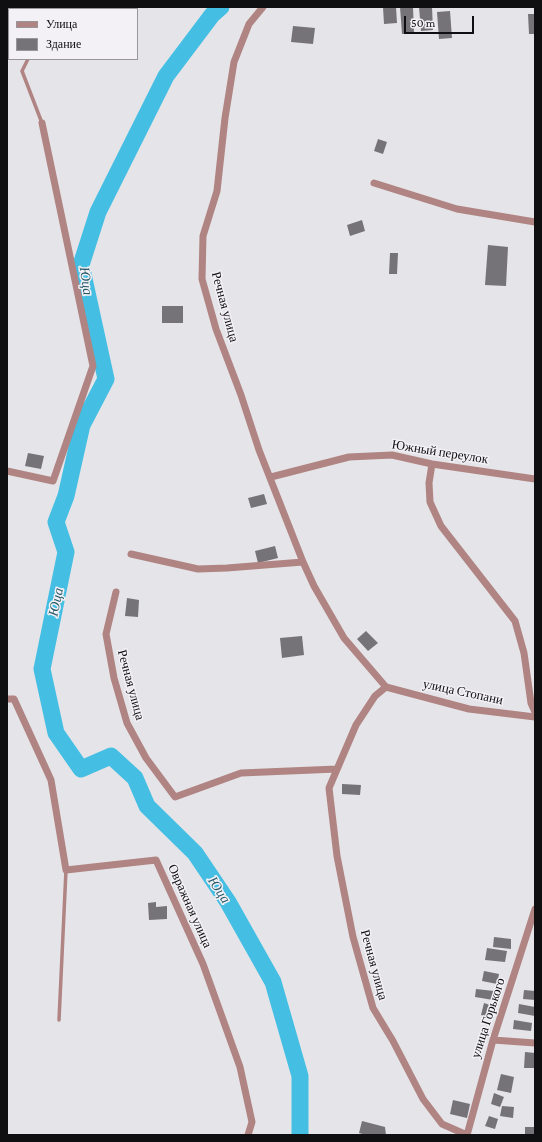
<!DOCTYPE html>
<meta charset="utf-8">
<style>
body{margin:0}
#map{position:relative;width:542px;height:1142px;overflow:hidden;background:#e5e4e8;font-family:"Crimson Pro",serif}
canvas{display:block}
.frame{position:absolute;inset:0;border:8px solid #0f0e10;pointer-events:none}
.legend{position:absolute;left:8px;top:8px;width:130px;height:52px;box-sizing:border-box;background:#f3f1f5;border:1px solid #989699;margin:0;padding:5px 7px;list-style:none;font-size:12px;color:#0f0e10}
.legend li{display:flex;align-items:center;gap:8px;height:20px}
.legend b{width:20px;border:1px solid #989699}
.scale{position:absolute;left:404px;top:16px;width:70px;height:18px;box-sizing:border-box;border:2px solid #0f0e10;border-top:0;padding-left:5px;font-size:12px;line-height:14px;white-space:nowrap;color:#0f0e10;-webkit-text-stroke:3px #f3f1f5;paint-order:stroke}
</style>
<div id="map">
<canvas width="542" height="1142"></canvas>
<div class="frame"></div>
<ul class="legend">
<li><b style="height:5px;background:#af8482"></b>Улица</li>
<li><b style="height:11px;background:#757377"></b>Здание</li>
</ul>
<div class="scale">50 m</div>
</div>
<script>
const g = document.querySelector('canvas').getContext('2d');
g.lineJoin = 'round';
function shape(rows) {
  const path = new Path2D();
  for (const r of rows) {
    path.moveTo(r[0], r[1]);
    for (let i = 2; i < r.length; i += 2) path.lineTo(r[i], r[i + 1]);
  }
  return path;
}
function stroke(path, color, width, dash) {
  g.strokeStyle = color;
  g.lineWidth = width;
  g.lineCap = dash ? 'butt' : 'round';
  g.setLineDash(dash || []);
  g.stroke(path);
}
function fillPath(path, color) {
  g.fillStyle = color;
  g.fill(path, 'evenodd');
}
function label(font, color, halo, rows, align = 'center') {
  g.font = font + ' "Crimson Pro",serif';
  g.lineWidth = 3;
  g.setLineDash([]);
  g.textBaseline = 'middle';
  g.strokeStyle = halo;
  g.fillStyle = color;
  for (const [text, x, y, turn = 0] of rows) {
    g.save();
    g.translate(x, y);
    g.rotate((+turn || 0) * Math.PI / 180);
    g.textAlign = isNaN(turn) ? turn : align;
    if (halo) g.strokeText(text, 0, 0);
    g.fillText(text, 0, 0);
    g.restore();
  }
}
stroke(shape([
 [221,7,212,15,166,76,98,212,81,265,106,379,82,425,66,496,56,522,66,552,42,669,56,733,81,769,111,756,135,778,147,806,195,853,228,902,273,982,300,1076,300,1135]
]), '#44bfe3', 17);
fillPath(shape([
 [383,7,396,7,397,23,384,24],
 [400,7,413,7,414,33,402,34],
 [419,7,432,7,433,30,421,31],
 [450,11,452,38,439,39,437,12],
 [528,14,535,14,535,34,529,34],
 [293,26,315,28,313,44,291,42],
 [378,139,387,142,383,154,374,151],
 [362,220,365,231,350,236,347,225],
 [488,245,508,247,506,286,485,285],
 [390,253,398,253,397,274,389,274],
 [162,306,183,306,183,323,162,323],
 [28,453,44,456,41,469,25,466],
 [264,494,267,504,251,508,248,498],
 [275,546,278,558,258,563,255,551],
 [127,598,139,600,138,617,125,616],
 [366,631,378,643,368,651,357,639],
 [302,636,304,655,282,658,280,638],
 [342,784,361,785,360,795,342,794],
 [156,902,156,907,167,906,167,919,149,920,148,903],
 [494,937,511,939,511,949,493,947],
 [487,948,507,951,505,962,485,960],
 [484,971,499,974,497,984,482,981],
 [476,989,494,991,493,1000,475,997],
 [524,990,535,991,535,1000,523,999],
 [484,1003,490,1005,488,1017,481,1015],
 [519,1004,535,1007,535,1016,518,1013],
 [514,1020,532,1023,531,1031,513,1029],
 [525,1052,535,1053,534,1068,524,1068],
 [501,1074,514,1077,511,1093,497,1090],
 [494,1093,504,1097,500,1107,491,1104],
 [453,1100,470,1104,467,1118,450,1114],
 [502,1106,514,1107,513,1118,500,1116],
 [489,1116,498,1119,495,1129,485,1126],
 [362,1121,385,1127,386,1135,366,1135,359,1133],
 [525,1127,535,1127,535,1135,525,1135]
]), '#757377');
stroke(shape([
 [20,7,21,9],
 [28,59,22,71,42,123],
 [59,1020,66,870]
]), '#af8482', 3.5);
stroke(shape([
 [263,7,249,24,234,62,225,118,217,191,203,236,202,279,216,329,241,395,259,450,303,562,314,586,344,638,386,687,375,696,356,725,329,788,337,856,353,937,373,1008,393,1041,423,1099,442,1124,467,1135],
 [374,183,457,209,535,222],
 [432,464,429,483,430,502,441,526,515,621,524,653,531,703,535,712],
 [7,471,53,481,93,366,42,123],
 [271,477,349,457,392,455,432,464,535,479],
 [131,554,198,569,227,568,303,562],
 [116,592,106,634,114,678,127,723,146,758,175,797,241,773,337,769],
 [386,687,469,709,535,717],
 [7,699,14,699,51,780,66,870,156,860,203,964,240,1067,252,1122,248,1135],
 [493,1040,535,1043],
 [467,1135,493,1040,535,909]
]), '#af8482', 7);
label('13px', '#0f0e10', '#f3f1f5', [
 ["Речная улица",225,307,75],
 ["Южный переулок",440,452,9],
 ["Речная улица",131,685,75],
 ["улица Стопани",463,692,12],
 ["Овражная улица",190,906,66],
 ["Речная улица",374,965,75],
 ["улица Горького",488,1018,-72]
]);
label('italic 14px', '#285a6a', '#f3f1f5', [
 ["Юца",86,281,82],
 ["Юца",56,602,-78],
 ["Юца",219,890,57]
]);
</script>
